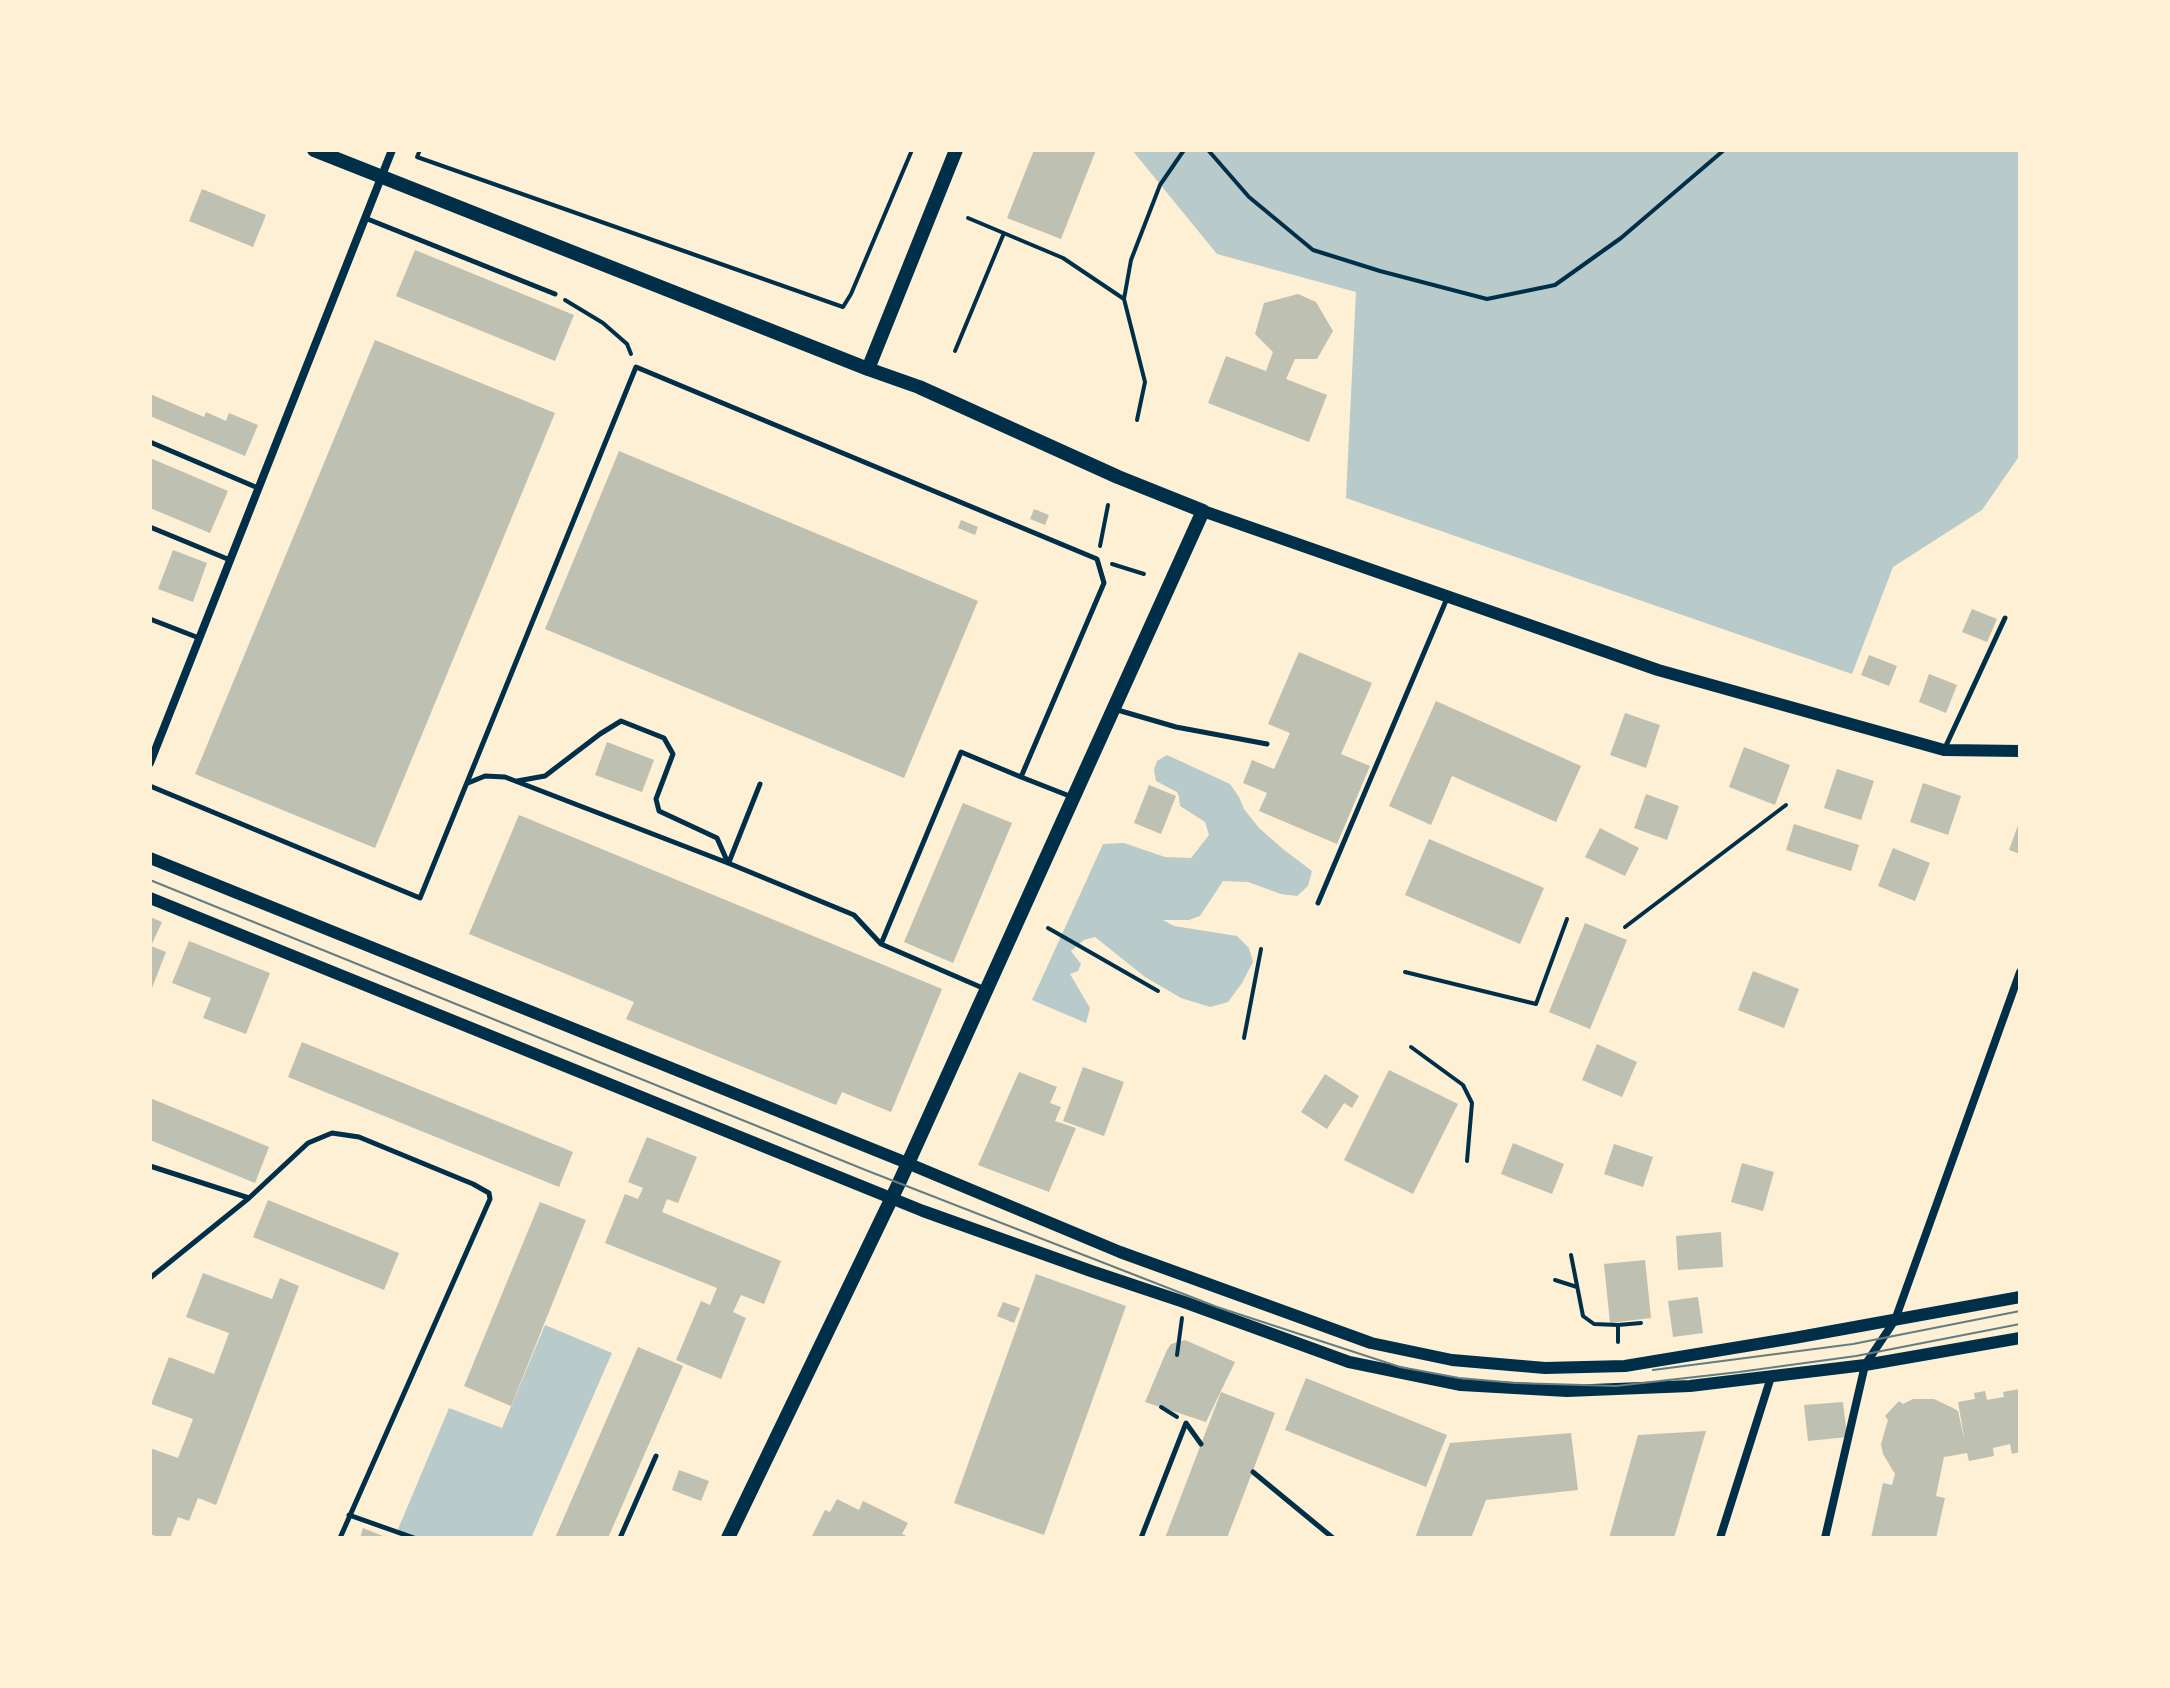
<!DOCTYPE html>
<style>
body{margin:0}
#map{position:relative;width:2170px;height:1688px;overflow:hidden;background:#fdf0d5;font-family:"PT Sans",sans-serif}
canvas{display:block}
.frame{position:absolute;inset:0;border:152px solid #fdf0d5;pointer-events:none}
</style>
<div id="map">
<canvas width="2170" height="1688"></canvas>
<div class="frame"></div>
</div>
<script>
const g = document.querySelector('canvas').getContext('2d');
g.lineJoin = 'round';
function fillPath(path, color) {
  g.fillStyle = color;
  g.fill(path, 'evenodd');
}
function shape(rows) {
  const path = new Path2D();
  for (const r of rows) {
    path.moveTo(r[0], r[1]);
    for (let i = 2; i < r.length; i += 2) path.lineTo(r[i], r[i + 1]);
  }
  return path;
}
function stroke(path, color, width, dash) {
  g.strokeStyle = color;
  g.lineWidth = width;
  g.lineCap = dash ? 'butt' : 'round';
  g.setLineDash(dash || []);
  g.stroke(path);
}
fillPath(shape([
 [1132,150,2020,150,2020,455,1982,510,1893,567,1852,674,1346,498,1356,292,1217,254],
 [1167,755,1230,784,1239,797,1244,809,1259,828,1283,849,1312,871,1308,886,1297,896,1281,894,1248,882,1223,881,1200,916,1189,920,1163,920,1174,926,1237,936,1249,948,1253,962,1242,983,1228,1002,1210,1007,1181,998,1145,977,1095,937,1084,940,1071,951,1081,964,1078,971,1070,974,1090,1008,1086,1023,1032,1000,1103,844,1124,843,1165,857,1191,858,1209,835,1205,822,1180,806,1179,797,1177,792,1156,781,1154,770,1157,761],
 [545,1325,612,1353,531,1538,406,1538,396,1534,449,1408,502,1428]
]), '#b9caca');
fillPath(shape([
 [1034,150,1096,150,1061,239,1007,218],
 [202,189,266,215,253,247,189,221],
 [415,250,574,315,555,361,396,296],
 [1298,294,1316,302,1333,331,1317,359,1295,359,1286,379,1327,395,1309,442,1208,403,1226,356,1266,371,1273,352,1255,334,1264,303],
 [375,340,555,413,375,848,195,774],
 [150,394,204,417,206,412,226,421,229,413,258,425,245,456,150,416],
 [619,451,978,601,904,778,545,629],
 [150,458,228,491,210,533,150,508],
 [1034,509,1049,515,1045,525,1030,519],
 [961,520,978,527,975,535,958,528],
 [173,550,207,563,193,602,158,589],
 [1972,609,1997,619,1987,642,1962,632],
 [1299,652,1372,683,1341,754,1370,766,1337,844,1259,811,1267,793,1243,783,1252,760,1274,769,1290,733,1268,724],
 [1869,655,1897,666,1889,686,1861,675],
 [1929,674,1957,685,1946,713,1919,702],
 [1436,701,1581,766,1556,822,1452,776,1431,825,1389,806],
 [1625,713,1660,725,1646,768,1610,755],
 [607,742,654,760,642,792,595,775],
 [1744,747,1790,765,1775,805,1729,787],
 [1837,769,1874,781,1861,820,1824,808],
 [1923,783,1961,796,1948,835,1910,822],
 [1149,785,1176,796,1161,834,1134,823],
 [1646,794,1679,806,1667,840,1634,828],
 [963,803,1012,823,953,963,904,942],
 [519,815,942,989,891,1112,842,1092,836,1105,626,1019,634,1002,469,934],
 [2020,820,2020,854,2009,850],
 [1794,824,1859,845,1851,871,1786,850],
 [1600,828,1639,848,1625,876,1585,857],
 [1429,839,1544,888,1520,944,1405,895],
 [1893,848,1930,863,1915,901,1878,886],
 [150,917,162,922,151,946,166,952,150,993],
 [1585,923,1627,940,1590,1029,1549,1012],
 [189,941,270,973,246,1034,203,1018,211,998,172,983],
 [1753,971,1799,989,1784,1028,1738,1010],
 [302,1042,573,1152,559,1187,288,1077],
 [1597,1044,1637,1062,1622,1097,1582,1080],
 [1083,1067,1124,1082,1104,1136,1063,1121],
 [1389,1070,1458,1104,1413,1194,1344,1160],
 [1019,1072,1057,1087,1050,1103,1061,1107,1055,1121,1076,1128,1049,1192,978,1165],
 [1325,1074,1359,1096,1352,1108,1344,1103,1327,1129,1301,1112],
 [150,1098,269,1147,255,1183,150,1140],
 [647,1137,697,1157,678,1203,667,1199,662,1212,781,1261,764,1304,741,1295,733,1312,746,1318,721,1379,676,1360,701,1301,710,1305,717,1288,605,1243,625,1194,638,1199,643,1188,628,1182],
 [1513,1143,1564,1164,1552,1194,1501,1174],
 [1614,1144,1653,1157,1643,1187,1604,1174],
 [1742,1163,1774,1172,1763,1211,1731,1202],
 [268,1200,399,1253,384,1290,253,1237],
 [540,1202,586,1220,511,1406,464,1386],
 [1721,1232,1723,1267,1678,1270,1676,1236],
 [1645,1260,1651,1318,1610,1323,1604,1264],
 [203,1273,272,1299,280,1278,299,1286,216,1505,198,1498,189,1521,178,1517,170,1538,161,1538,150,1534,150,1448,178,1458,193,1419,151,1404,169,1357,214,1374,229,1333,186,1317],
 [1036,1274,1126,1306,1044,1535,954,1503],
 [1698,1297,1703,1333,1673,1337,1668,1301],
 [1003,1302,1020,1308,1014,1323,997,1316],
 [1185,1340,1235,1362,1206,1422,1145,1402,1167,1350,1171,1344],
 [638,1347,683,1366,608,1538,555,1538],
 [1306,1378,1447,1435,1426,1487,1285,1430],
 [2020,1389,2020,1452,2012,1454,2010,1444,1993,1448,1994,1456,1969,1461,1967,1453,1944,1457,1936,1496,1945,1498,1936,1538,1871,1538,1883,1483,1892,1485,1895,1474,1883,1454,1881,1444,1888,1420,1885,1416,1899,1401,1903,1404,1913,1399,1934,1399,1953,1408,1958,1411,1965,1442,1958,1402,1975,1399,1974,1393,1985,1391,1987,1400,2004,1397,2003,1392],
 [1221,1392,1275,1413,1227,1538,1165,1538],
 [1843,1402,1847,1437,1808,1441,1804,1405],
 [1706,1431,1674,1538,1609,1538,1638,1435],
 [1571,1433,1578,1490,1486,1500,1471,1538,1415,1538,1450,1443],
 [679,1470,709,1481,701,1501,672,1490],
 [837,1499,859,1510,863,1501,908,1523,902,1534,911,1538,811,1538,825,1510,830,1512],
 [363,1528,388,1538,360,1538]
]), '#bec0b2');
stroke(shape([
 [420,150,417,157,843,307,851,294,912,150],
 [1208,150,1249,197,1313,250,1380,271,1487,299,1555,285,1621,238,1724,150],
 [968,218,1063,258,1124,299],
 [565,300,603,323,627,344,631,354],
 [955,351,1004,233],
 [1137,420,1145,382,1124,299,1131,260,1160,185,1184,150],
 [1100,546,1108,505],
 [1112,564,1144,574],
 [1625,927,1786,805],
 [1048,928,1158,991],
 [1405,972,1536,1004,1567,919],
 [1244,1038,1261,949],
 [1411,1047,1463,1085,1472,1103,1467,1161],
 [1571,1255,1583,1316,1594,1324,1618,1325],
 [1555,1280,1577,1287],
 [1618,1342,1618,1325,1641,1323],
 [1177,1355,1182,1318],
 [1161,1407,1177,1417]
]), '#003049', 4);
stroke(shape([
 [365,218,555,294],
 [150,442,258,488],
 [150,527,230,560],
 [150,619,199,638],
 [1114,709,1176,727,1267,744],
 [1944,750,2005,618],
 [517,781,545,776,600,734,621,721,664,738,673,754,656,799,659,811,717,838,728,863],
 [468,783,485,776,505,777,728,863,854,915,881,944,985,989],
 [150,786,420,898,636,367,1097,559,1104,583,1021,777,1072,797],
 [729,862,760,784],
 [1318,903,1448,596],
 [881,944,961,752,1021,777],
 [150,1166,249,1198,150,1278],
 [249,1198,308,1143,332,1133,359,1137,473,1184,489,1193,490,1199,340,1538],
 [1253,1472,1333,1538],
 [349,1515,414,1538],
 [620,1538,656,1456],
 [1141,1538,1186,1423,1201,1444]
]), '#003049', 5);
stroke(shape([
 [150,763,392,150],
 [1720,1538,1771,1377],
 [1825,1538,1865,1365,1895,1320,2020,972]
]), '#003049', 8);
stroke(shape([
 [1203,511,1658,670,1944,750,2020,751],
 [150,858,907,1163,1120,1252,1371,1343,1452,1360,1545,1368,1625,1366,1794,1338,2020,1297],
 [150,898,923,1211,1091,1271,1184,1302,1349,1362,1461,1385,1567,1391,1690,1386,1865,1365,2020,1338]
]), '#003049', 12);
stroke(shape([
 [314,150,868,369,919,387,1118,477,1203,511,899,1183,728,1538],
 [868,369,956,150]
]), '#003049', 14);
stroke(shape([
 [150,880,868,1171,1217,1307,1400,1367,1459,1378,1515,1383,1616,1386,1739,1372,1856,1356,2020,1324],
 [1653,1370,1853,1344,2020,1311]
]), '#657d81', 2);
</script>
